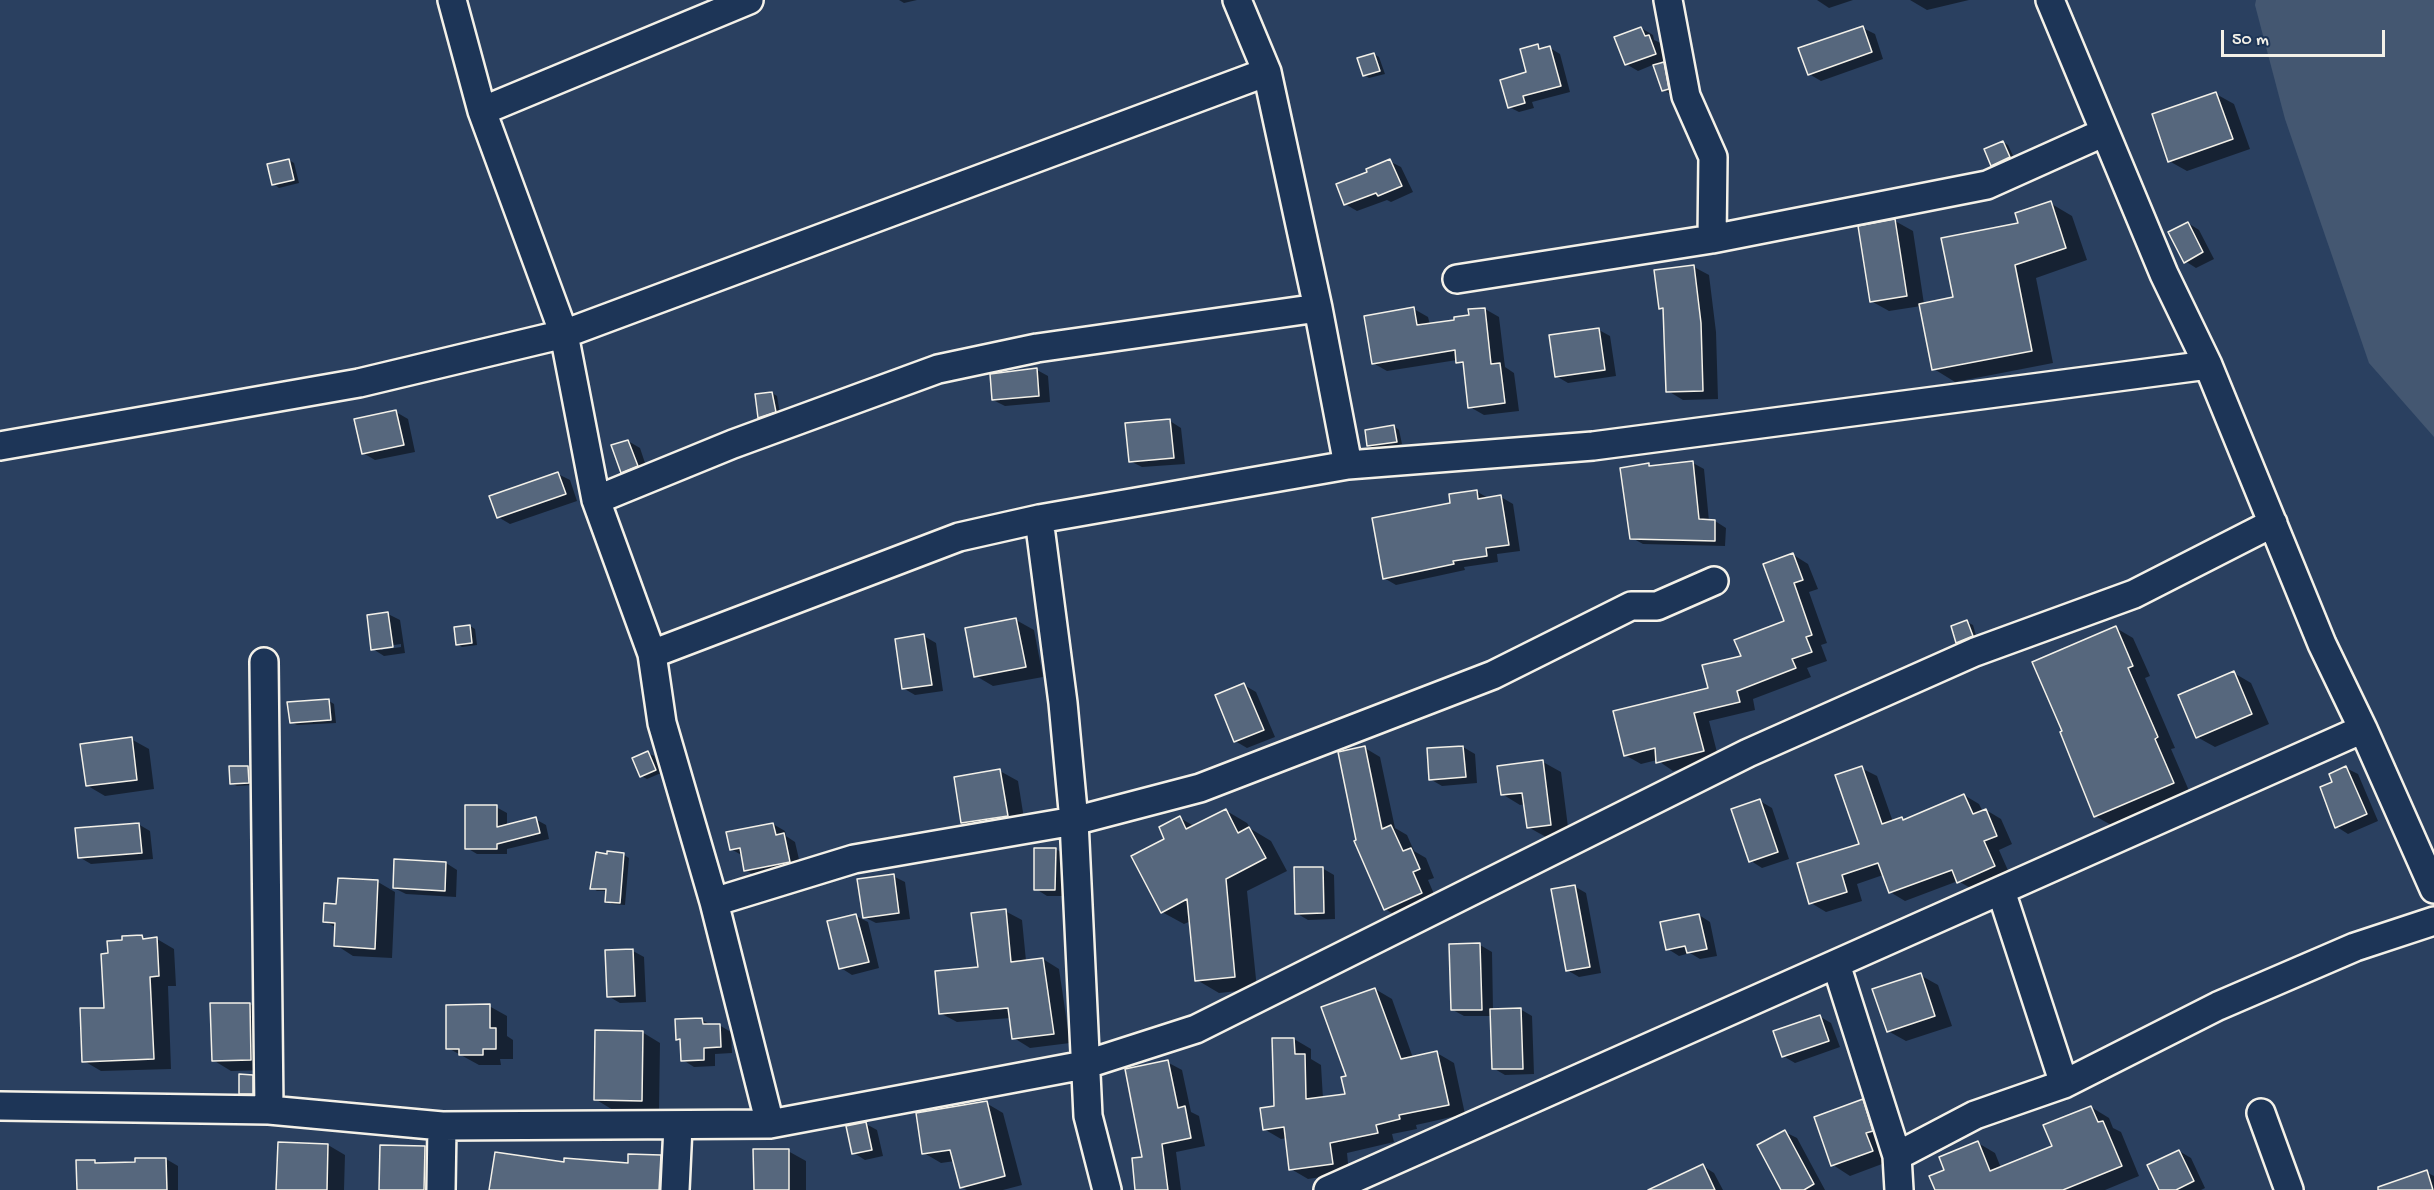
<!DOCTYPE html>
<style>
body{margin:0}
#map{position:relative;width:2434px;height:1190px;overflow:hidden;background:#2a4060;font-family:"Gochi Hand",sans-serif}
canvas{display:block}
.scale{position:absolute;left:2221px;top:30px;width:164px;height:27px;box-sizing:border-box;border:3px solid #f4f1e8;border-top:0;padding-left:8px;font-size:18px;line-height:21px;white-space:nowrap;color:#f4f1e8;-webkit-text-stroke:4px #1d3557;paint-order:stroke}
</style>
<div id="map">
<canvas width="2434" height="1190"></canvas>
<div class="scale">50 m</div>
</div>
<script>
const g = document.querySelector('canvas').getContext('2d');
g.lineJoin = 'round';
function fillPath(path, color) {
  g.fillStyle = color;
  g.fill(path, 'evenodd');
}
function shape(rows) {
  const path = new Path2D();
  for (const r of rows) {
    path.moveTo(r[0], r[1]);
    for (let i = 2; i < r.length; i += 2) path.lineTo(r[i], r[i + 1]);
  }
  return path;
}
function stroke(path, color, width, dash) {
  g.strokeStyle = color;
  g.lineWidth = width;
  g.lineCap = dash ? 'butt' : 'round';
  g.setLineDash(dash || []);
  g.stroke(path);
}
fillPath(shape([
 [2256,0,2434,0,2434,437,2369,363,2285,119,2255,5]
]), '#445771');
fillPath(shape([
 [899,0,917,0,904,3],
 [1817,0,1853,0,1829,8],
 [1910,0,1969,0,1927,10],
 [1641,28,1653,35,1654,40,1661,43,1667,60,1661,62,1675,70,1675,97,1664,90,1655,64,1638,71,1626,64],
 [1863,28,1875,34,1883,59,1821,81,1809,74],
 [1538,46,1544,49,1550,48,1560,54,1570,92,1532,102,1534,108,1519,112,1509,107,1528,74],
 [1374,54,1379,57,1385,74,1369,78,1364,75],
 [2216,94,2234,104,2250,149,2187,171,2169,161],
 [2003,142,2008,145,2015,160,1998,168,1993,165],
 [289,160,294,163,299,183,279,188,274,184],
 [1389,161,1401,167,1413,192,1391,202,1387,200,1357,211,1345,204,1369,173],
 [2050,203,2072,216,2087,260,2036,278,2053,363,1955,382,1934,369,1921,306,1889,311,1871,301,1895,221,1913,231,1924,304,1955,299,2020,225],
 [2188,223,2199,230,2214,259,2196,268,2185,261],
 [1694,267,1709,275,1716,332,1718,399,1683,400,1668,391,1664,310,1661,308],
 [1414,309,1428,317,1430,325,1456,321,1485,309,1499,317,1505,367,1514,373,1519,411,1484,415,1470,407,1465,366,1457,360,1387,371,1373,363],
 [1599,330,1610,336,1616,376,1568,383,1556,376],
 [1037,370,1048,376,1050,402,1005,406,993,400],
 [772,393,777,396,780,414,765,420,760,417],
 [396,412,408,419,415,452,375,460,363,453],
 [1170,421,1181,428,1185,464,1142,467,1130,461],
 [1394,426,1399,430,1402,444,1374,449,1369,445],
 [628,441,640,448,648,472,634,478,622,472],
 [1693,463,1704,469,1709,521,1715,521,1726,528,1725,546,1643,544,1632,538,1648,465,1652,467],
 [558,474,570,480,577,501,510,524,498,517],
 [1476,491,1488,498,1501,497,1513,504,1520,551,1497,554,1498,562,1464,567,1465,570,1396,585,1384,578,1452,504],
 [1792,554,1808,564,1818,589,1809,592,1827,643,1821,645,1827,661,1807,668,1811,677,1753,699,1755,710,1709,721,1719,760,1673,771,1657,760,1641,764,1625,755,1710,689,1743,658,1786,622],
 [388,614,400,620,405,653,384,656,373,649],
 [401,644,401,647,381,650,381,647],
 [1016,620,1034,630,1043,677,993,686,976,676],
 [1967,622,1973,625,1977,639,1963,645,1958,642],
 [470,626,475,629,477,645,462,647,457,644],
 [2116,628,2133,638,2150,676,2145,678,2175,748,2171,749,2190,793,2113,826,2095,816],
 [924,636,936,643,943,691,915,695,903,688],
 [2234,673,2251,683,2269,724,2215,747,2197,737],
 [1244,685,1256,692,1275,737,1247,748,1235,741],
 [329,701,334,704,336,723,297,725,291,722],
 [131,739,149,749,154,789,105,796,88,786],
 [1463,747,1475,754,1477,783,1442,786,1430,779],
 [1365,748,1380,757,1395,828,1407,835,1414,851,1426,858,1434,878,1428,880,1437,901,1400,918,1385,909],
 [648,753,654,756,661,773,647,779,641,776],
 [1543,762,1561,772,1569,835,1546,837,1528,827,1525,804,1520,805,1502,794],
 [247,767,253,770,253,785,237,786,231,783],
 [1861,768,1877,776,1893,822,1902,818,1906,820,1964,795,1979,804,1983,812,1986,810,2001,819,2012,844,1999,850,2010,875,1974,890,1958,881,1905,901,1890,892,1883,875,1857,884,1862,901,1826,912,1811,903,1861,845],
 [2346,768,2358,774,2378,821,2348,834,2337,827,2334,783],
 [1000,771,1018,781,1025,825,980,832,963,822],
 [1760,801,1772,808,1789,859,1762,868,1751,861],
 [496,807,507,813,507,826,535,819,546,825,549,839,507,849,507,854,477,854,467,848],
 [1225,810,1247,823,1251,829,1271,841,1287,871,1247,891,1257,989,1219,993,1197,980,1191,921,1184,924,1162,912,1166,839,1180,818,1194,826],
 [138,824,150,831,153,859,91,864,79,857],
 [773,824,785,831,786,836,795,842,801,868,757,877,746,870,743,856,731,849],
 [1056,849,1067,856,1067,896,1047,896,1036,889],
 [624,855,629,858,625,905,612,904,607,901,607,891,597,891,592,888],
 [446,863,457,870,456,897,406,894,394,888],
 [1322,868,1334,875,1335,919,1308,920,1296,913],
 [893,876,905,882,910,919,876,923,864,917],
 [378,882,395,892,392,958,353,956,336,945,337,928,324,921,338,905],
 [1574,886,1586,893,1601,973,1579,977,1567,970],
 [1005,911,1022,920,1026,961,1043,959,1059,969,1070,1043,1030,1048,1014,1038,1011,1018,957,1022,940,1013,979,969],
 [1699,915,1710,922,1717,956,1700,959,1690,953,1679,956,1668,949],
 [856,916,868,922,879,968,852,975,841,968],
 [142,936,148,940,157,939,174,949,176,986,168,986,171,1069,101,1071,84,1061,105,1009,110,955,124,942],
 [1480,945,1492,952,1493,1010,1520,1009,1532,1016,1534,1074,1505,1075,1493,1068,1491,1016,1464,1016,1453,1010],
 [633,951,644,957,646,1002,620,1003,608,996],
 [1920,975,1938,985,1952,1026,1906,1041,1888,1031],
 [1375,989,1392,999,1413,1058,1437,1053,1454,1063,1465,1114,1416,1125,1417,1129,1392,1134,1394,1142,1347,1153,1349,1173,1308,1179,1291,1169,1287,1138,1281,1139,1264,1129,1276,1107,1294,1039,1311,1049,1311,1059,1321,1065,1323,1099,1347,1096,1348,1077],
 [250,1004,267,1014,269,1070,231,1071,213,1060],
 [489,1006,507,1016,507,1036,513,1040,513,1059,500,1059,501,1065,479,1065,448,1048],
 [1819,1016,1831,1023,1840,1047,1795,1063,1783,1056],
 [702,1020,711,1025,719,1025,731,1032,732,1053,715,1054,715,1066,694,1067,683,1060,682,1041,677,1039],
 [642,1032,660,1043,659,1111,613,1110,595,1099],
 [1167,1062,1182,1070,1191,1112,1199,1116,1205,1146,1176,1152,1181,1190,1137,1190],
 [252,1076,258,1079,258,1096,246,1096,240,1093],
 [1862,1101,1880,1111,1890,1161,1850,1176,1833,1165],
 [986,1103,1003,1113,1022,1185,1003,1190,967,1190,961,1187,955,1161,941,1163,924,1153],
 [2091,1107,2109,1118,2113,1128,2121,1132,2139,1176,2105,1190,1936,1190,1946,1171,1978,1143,1995,1153,2001,1168,2054,1146],
 [866,1124,877,1130,883,1156,865,1160,854,1153],
 [1785,1132,1797,1138,1825,1190,1783,1190],
 [328,1145,345,1155,344,1190,278,1190],
 [425,1147,442,1158,442,1190,381,1190],
 [788,1151,806,1161,806,1190,755,1190],
 [2179,1151,2191,1158,2205,1188,2201,1190,2161,1190],
 [660,1157,677,1166,676,1190,491,1190,565,1164,629,1165],
 [137,1159,166,1159,178,1166,178,1190,78,1190,95,1161,100,1164,137,1164],
 [1703,1166,1714,1173,1723,1190,1673,1190],
 [2426,1172,2434,1176,2434,1190,2377,1190]
]), '#0007');
const building = shape([
 [1863,26,1872,52,1808,75,1798,48,1863,26],
 [1641,27,1645,36,1649,35,1656,54,1625,65,1614,37,1641,27],
 [1538,44,1539,49,1550,46,1561,86,1523,96,1525,103,1508,108,1500,80,1526,72,1520,49,1538,44],
 [1374,53,1380,71,1363,76,1357,58,1374,53],
 [1664,62,1669,89,1662,91,1653,65,1664,62],
 [2216,92,2233,139,2168,162,2152,114,2216,92],
 [2003,141,2010,157,1991,166,1984,149,2003,141],
 [289,159,294,180,272,185,267,164,289,159],
 [1390,159,1402,186,1378,196,1376,193,1344,205,1336,184,1367,172,1366,169,1390,159],
 [2051,201,2066,248,2015,265,2032,351,1932,370,1919,304,1953,297,1941,238,2018,223,2015,213,2051,201],
 [1895,219,1907,296,1870,302,1858,226,1895,219],
 [2188,222,2203,252,2184,263,2168,232,2188,222],
 [1694,265,1701,323,1703,391,1666,392,1663,308,1659,309,1654,270,1694,265],
 [1414,307,1417,325,1454,320,1454,317,1469,315,1468,309,1485,308,1491,364,1500,363,1505,403,1468,408,1463,362,1456,363,1455,350,1372,364,1364,316,1414,307],
 [1599,328,1605,370,1555,377,1549,335,1599,328],
 [1037,368,1039,396,992,400,990,374,1037,368],
 [772,392,776,412,758,418,755,394,772,392],
 [396,410,404,445,362,454,354,419,396,410],
 [1170,419,1174,458,1129,462,1125,423,1170,419],
 [1394,425,1397,442,1367,446,1365,430,1394,425],
 [628,440,638,466,621,473,611,445,628,440],
 [1693,461,1699,519,1715,520,1715,541,1630,539,1620,468,1649,463,1649,466,1693,461],
 [558,472,566,494,497,518,489,496,558,472],
 [1477,490,1478,499,1501,495,1509,545,1486,548,1487,556,1453,561,1454,564,1383,579,1372,518,1450,503,1449,494,1477,490],
 [1793,553,1803,580,1794,583,1812,635,1806,637,1812,652,1792,659,1796,668,1737,691,1740,702,1694,713,1704,751,1656,763,1655,748,1624,756,1613,711,1708,688,1702,665,1741,656,1734,640,1784,621,1763,564,1793,553],
 [388,612,393,647,371,650,367,615,388,612],
 [1016,618,1026,667,974,677,965,628,1016,618],
 [1967,620,1973,636,1956,643,1951,626,1967,620],
 [470,625,472,643,456,645,454,627,470,625],
 [2116,626,2133,666,2128,668,2158,737,2155,739,2174,783,2094,817,2060,732,2062,731,2032,662,2116,626],
 [924,634,932,685,902,689,895,639,924,634],
 [2234,671,2252,714,2196,738,2178,695,2234,671],
 [1244,683,1264,730,1234,742,1215,695,1244,683],
 [329,699,331,720,290,723,287,702,329,699],
 [132,737,137,780,86,786,80,744,132,737],
 [1365,746,1382,829,1391,825,1403,851,1411,848,1420,869,1413,872,1422,893,1384,910,1354,841,1356,840,1338,752,1365,746],
 [1463,746,1466,777,1429,780,1427,748,1463,746],
 [648,751,656,770,640,777,632,758,648,751],
 [1543,760,1551,825,1527,828,1522,793,1501,795,1497,766,1543,760],
 [229,766,248,766,249,783,230,784,229,766],
 [1862,766,1882,824,1902,817,1903,820,1964,794,1973,814,1986,809,1997,836,1984,841,1995,866,1957,883,1952,870,1889,893,1878,863,1842,875,1847,892,1809,904,1797,863,1859,844,1835,775,1862,766],
 [2346,766,2367,814,2335,828,2320,787,2332,782,2329,774,2346,766],
 [1000,769,1008,816,961,823,954,777,1000,769],
 [1760,799,1778,852,1749,862,1731,809,1760,799],
 [465,805,497,805,497,827,536,817,540,833,497,844,497,849,465,849,465,805],
 [1226,809,1238,833,1249,827,1266,858,1226,879,1235,977,1195,981,1187,899,1161,913,1131,856,1164,839,1159,827,1180,816,1186,829,1226,809],
 [139,823,142,853,78,858,75,828,139,823],
 [773,823,776,835,784,833,790,862,744,871,740,848,730,850,726,832,773,823],
 [1034,848,1056,848,1055,890,1034,890,1034,848],
 [607,851,624,853,620,903,605,902,606,889,590,889,596,852,607,854,607,851],
 [394,859,446,862,445,891,393,888,394,859],
 [1294,867,1323,867,1324,913,1295,914,1294,867],
 [894,874,899,913,863,918,857,879,894,874],
 [338,878,378,880,375,949,334,946,335,923,323,922,324,903,336,904,338,878],
 [1575,885,1590,967,1566,971,1551,889,1575,885],
 [1006,909,1011,962,1043,958,1054,1034,1012,1039,1008,1008,939,1014,935,971,978,967,971,913,1006,909],
 [856,914,869,962,839,969,827,921,856,914],
 [1699,914,1707,949,1687,953,1685,946,1666,950,1660,922,1699,914],
 [142,935,143,939,157,937,159,976,150,977,154,1059,82,1062,80,1008,104,1008,101,954,108,953,107,941,122,940,122,936,142,935],
 [1480,943,1482,1010,1451,1010,1449,944,1480,943],
 [633,949,635,996,607,997,605,950,633,949],
 [1921,973,1935,1016,1887,1032,1872,989,1921,973],
 [1375,988,1401,1059,1437,1051,1449,1105,1399,1115,1400,1119,1376,1125,1378,1133,1330,1143,1333,1164,1289,1170,1284,1127,1263,1130,1260,1108,1274,1106,1272,1038,1294,1038,1295,1054,1305,1054,1306,1099,1345,1094,1341,1077,1346,1076,1321,1007,1375,988],
 [210,1003,250,1003,251,1060,212,1061,210,1003],
 [490,1004,490,1028,496,1028,496,1049,483,1049,483,1055,459,1055,459,1049,446,1049,446,1005,490,1004],
 [1521,1008,1523,1069,1492,1069,1490,1009,1521,1008],
 [1820,1015,1829,1041,1782,1057,1773,1031,1820,1015],
 [702,1018,703,1024,720,1024,721,1047,704,1048,704,1060,681,1061,680,1039,676,1040,675,1019,702,1018],
 [595,1030,643,1031,642,1101,594,1100,595,1030],
 [1168,1060,1178,1108,1185,1106,1191,1138,1162,1144,1168,1190,1135,1190,1132,1158,1142,1157,1125,1069,1168,1060],
 [239,1074,253,1075,253,1094,239,1094,239,1074],
 [1863,1099,1873,1131,1866,1133,1873,1151,1831,1166,1814,1117,1863,1099],
 [987,1101,1005,1176,960,1188,950,1150,922,1154,916,1113,987,1101],
 [2091,1106,2098,1122,2103,1121,2122,1166,2063,1190,1935,1190,1929,1176,1944,1170,1939,1157,1978,1141,1990,1171,2052,1146,2043,1125,2091,1106],
 [866,1122,872,1150,852,1154,846,1126,866,1122],
 [1785,1130,1814,1184,1804,1190,1781,1190,1757,1145,1785,1130],
 [278,1142,328,1144,327,1190,276,1190,278,1142],
 [380,1145,425,1146,424,1190,379,1190,380,1145],
 [753,1149,789,1149,789,1190,754,1190,753,1149],
 [2179,1150,2194,1181,2176,1190,2159,1190,2147,1165,2179,1150],
 [495,1152,564,1162,564,1158,628,1163,628,1154,661,1155,659,1190,489,1190,495,1152],
 [135,1158,166,1158,167,1190,77,1190,76,1160,95,1160,95,1163,135,1162,135,1158],
 [1703,1164,1715,1190,1648,1190,1703,1164],
 [2427,1170,2433,1190,2378,1190,2378,1187,2427,1170]
]);
fillPath(building, '#56677d');
stroke(building, '#f4f1e8', 1.5);
const minor = shape([
 [452,0,482,111,564,334,596,500,652,654,662,723,714,902,770,1124],
 [1237,0,1267,72,1318,308,1348,465],
 [1668,0,1686,96,1713,157,1712,239],
 [2050,0,2164,274,2208,365,2322,644,2363,729,2434,889],
 [482,111,749,0],
 [1457,279,1712,239,1987,185,2105,132],
 [0,446,359,383,564,334,1267,72],
 [596,500,733,444,938,369,1037,348,1318,308],
 [1039,519,1063,703,1074,821,1088,1116,1107,1190],
 [652,654,959,537,1039,519,1348,465,1593,446,2208,365],
 [264,662,269,1110],
 [2001,891,2064,1084],
 [714,902,854,859,1074,821,1200,788,1493,675,1631,606,1657,606,1714,581],
 [1836,964,1897,1156],
 [0,1106,269,1110,442,1126,770,1124,1084,1065,1196,1029,1748,753,1975,652,2134,594,2273,523],
 [2261,1113,2289,1190],
 [441,1190,442,1126],
 [675,1190,678,1126],
 [1328,1190,2363,729],
 [1899,1190,1897,1156,1975,1115,2064,1084,2218,1006,2355,947,2434,921]
]);
stroke(minor, '#f4f1e8', 32);
stroke(minor, '#1d3557', 27);
</script>
